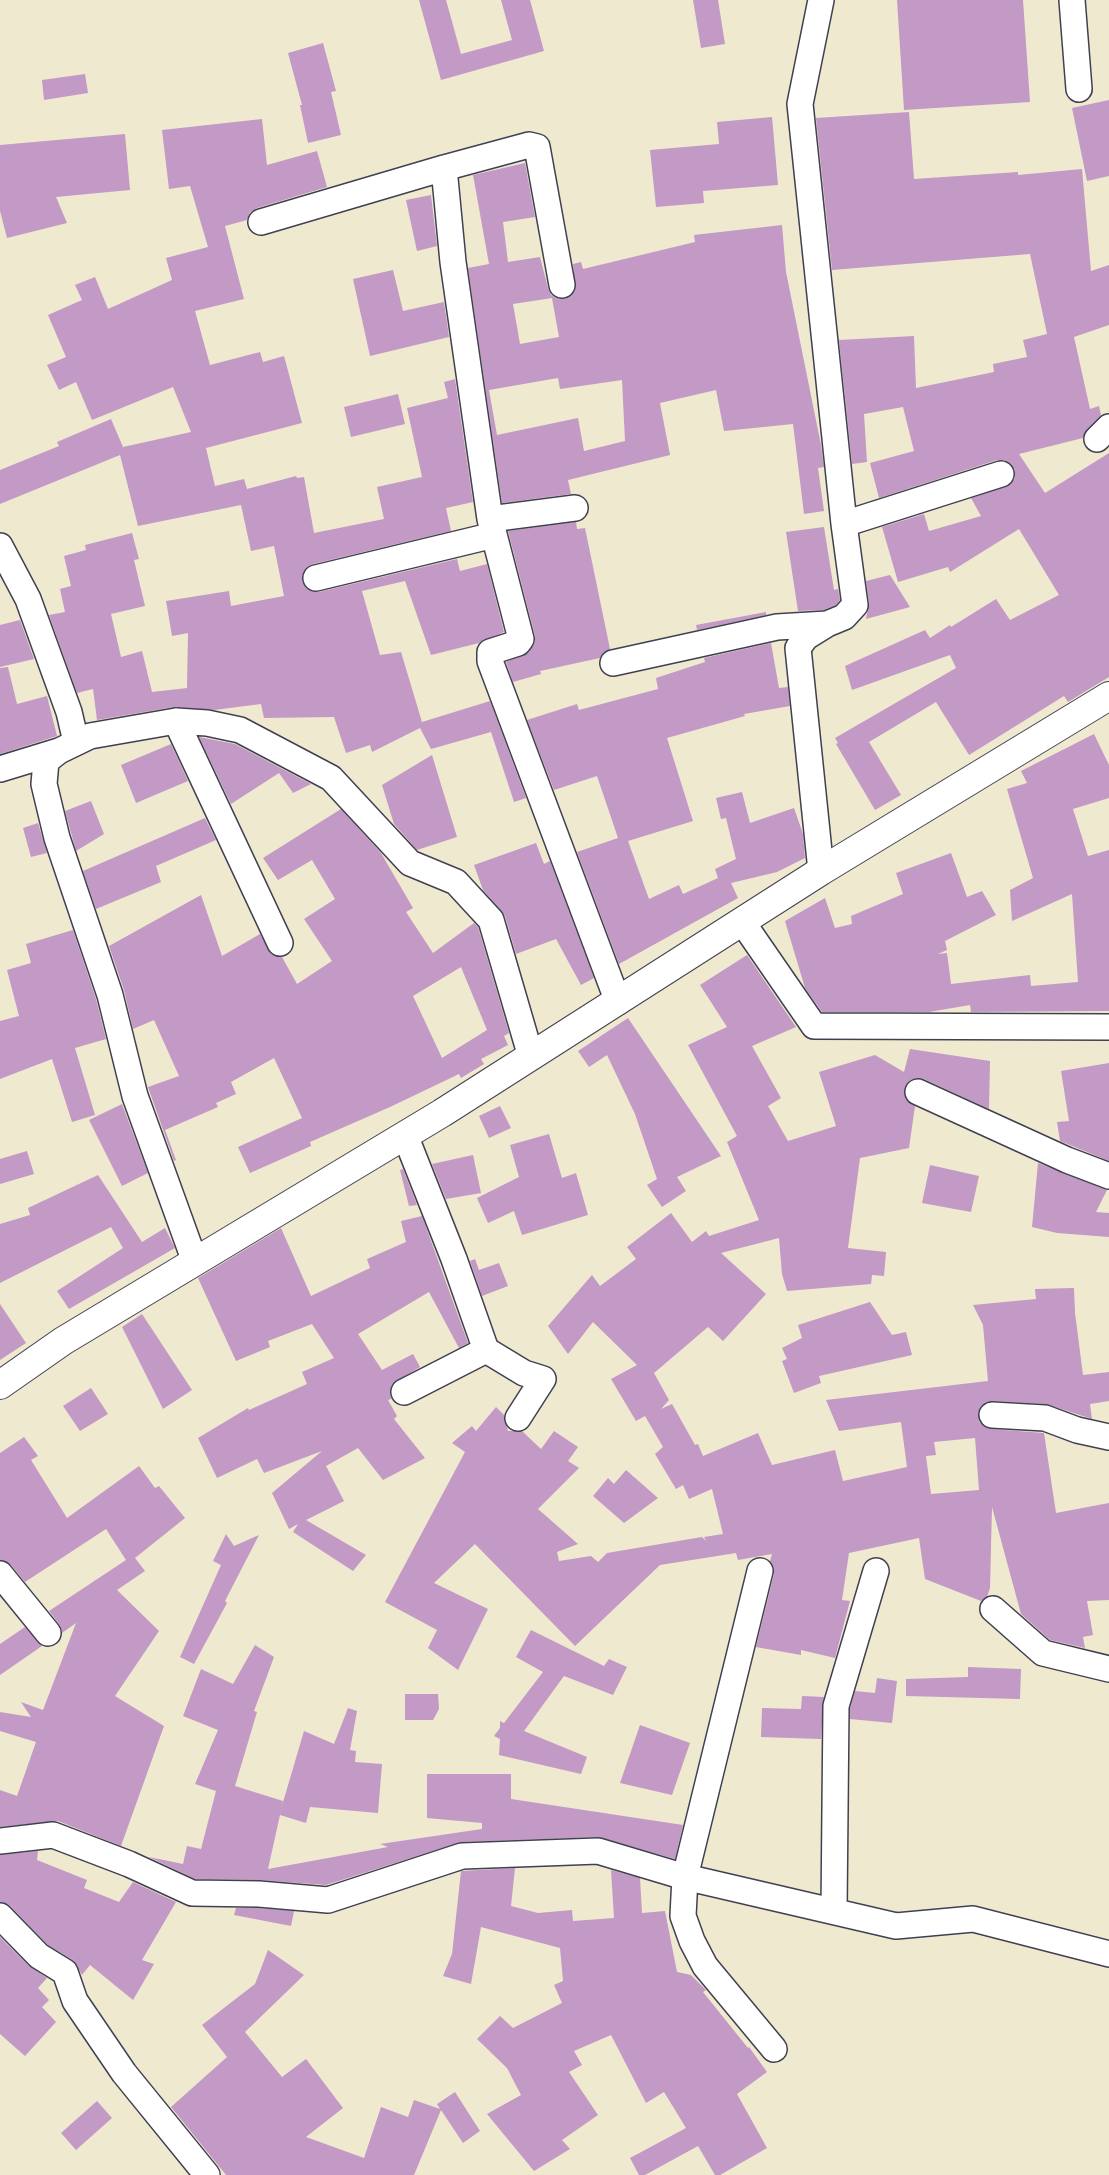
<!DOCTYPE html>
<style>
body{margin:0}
canvas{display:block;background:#efe9d0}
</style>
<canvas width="1109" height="2175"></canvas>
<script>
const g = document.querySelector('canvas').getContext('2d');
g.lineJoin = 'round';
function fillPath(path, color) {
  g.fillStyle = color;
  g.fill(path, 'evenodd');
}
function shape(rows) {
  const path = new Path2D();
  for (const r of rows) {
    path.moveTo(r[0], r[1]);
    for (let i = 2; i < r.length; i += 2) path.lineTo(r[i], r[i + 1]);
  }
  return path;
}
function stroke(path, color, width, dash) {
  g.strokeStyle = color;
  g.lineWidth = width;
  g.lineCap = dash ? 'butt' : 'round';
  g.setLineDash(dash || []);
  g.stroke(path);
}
fillPath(shape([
 [419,0,446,0,461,54,512,40,501,0,530,0,544,51,441,80],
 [693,0,718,0,725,44,701,48],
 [897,0,1023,0,1030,102,904,110],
 [323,43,336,91,331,92,341,135,308,143,300,105,302,105,288,53],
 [85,74,88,93,44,100,42,80],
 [1109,100,1109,176,1087,181,1072,108],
 [909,112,914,179,1018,172,1018,175,1082,169,1091,271,1109,265,1109,325,1074,337,1090,409,1099,406,1101,415,1087,429,1083,438,1019,454,1045,493,1109,453,1109,677,1068,702,1064,696,969,755,936,702,869,742,901,795,875,810,836,744,838,743,835,738,956,668,950,655,852,690,845,666,925,630,930,638,950,625,951,627,996,599,1010,620,1059,595,1019,529,950,572,948,567,898,582,882,527,924,514,929,531,981,516,971,498,1011,484,1015,478,1015,470,1010,463,1004,460,997,460,879,498,870,463,914,451,903,407,864,414,867,462,852,464,839,340,914,336,916,388,994,372,993,364,1027,357,1023,340,1047,334,1030,254,832,270,816,118],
 [772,117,778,185,703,191,704,203,656,207,650,150,719,144,717,122],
 [262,119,267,165,317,151,327,187,257,208,250,212,247,220,225,226,244,299,195,311,210,365,260,352,263,362,284,356,302,423,206,448,215,486,244,479,247,489,296,476,297,478,304,477,314,533,384,519,377,487,422,477,407,408,448,398,444,382,455,379,473,502,446,508,451,531,313,564,306,568,302,581,306,588,319,592,457,559,460,571,487,564,504,632,479,643,431,655,405,581,362,591,380,655,401,652,422,722,490,701,526,798,514,802,491,732,431,749,420,728,372,752,370,745,346,753,334,717,264,718,261,704,214,710,174,707,97,720,93,689,77,693,49,615,65,612,60,589,71,586,64,556,86,550,85,545,132,533,139,559,134,560,145,606,111,614,121,657,142,651,152,692,187,688,188,633,172,636,166,601,229,591,231,606,284,596,274,546,251,551,241,505,138,526,120,455,0,504,0,470,59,446,57,442,111,419,123,447,191,432,173,387,92,420,76,382,59,390,47,365,66,357,48,315,82,300,75,285,95,277,108,309,172,280,166,258,208,247,190,186,169,189,162,130],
 [125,134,130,190,56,197,67,223,7,238,0,211,0,145],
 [525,163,535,217,503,222,508,262,540,257,548,288,551,295,558,299,565,299,575,290,573,264,581,262,583,269,695,242,694,235,782,225,786,272,821,445,824,467,818,468,824,511,804,514,793,424,724,431,716,390,660,403,670,455,568,480,571,494,502,503,468,268,489,264,473,175],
 [552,298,559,337,520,344,513,304],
 [558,378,560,389,622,380,625,441,584,451,578,418,497,435,489,390],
 [431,195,437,246,417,251,406,200],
 [393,270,403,311,444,302,449,337,370,356,353,279],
 [398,394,405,424,351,437,344,407],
 [576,522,577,529,585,528,610,649,600,658,540,671,541,674,513,682,506,662,529,652,535,642,535,636,508,531],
 [824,527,834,590,838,589,840,600,836,605,824,610,798,611,786,532],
 [890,575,910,607,866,619,869,603,866,581],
 [766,612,766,615,697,630,696,625],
 [20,620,34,659,0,667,0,625],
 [771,643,779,688,788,687,790,706,744,714,745,716,667,738,693,821,628,841,649,899,679,885,683,894,718,878,715,869,736,859,726,818,721,819,716,798,742,792,750,823,794,808,803,834,805,858,777,872,731,883,738,898,619,964,577,852,618,838,597,776,554,790,527,720,577,704,579,710,658,689,656,678,705,662,704,658],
 [8,667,17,704,47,696,57,736,0,754,0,668],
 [1094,734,1109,765,1109,798,1073,809,1088,856,1109,850,1109,1011,971,1012,970,1005,929,1012,822,1012,805,988,785,921,825,898,835,928,852,924,851,916,903,894,896,873,951,853,967,897,982,891,996,915,945,941,947,950,938,954,947,953,951,984,1030,975,1031,986,1078,982,1072,894,1012,921,1010,890,1033,878,1007,789,1027,783,1021,771],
 [199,737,235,744,311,784,293,793,279,773,231,804],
 [171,744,188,781,136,803,121,765],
 [432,755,457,837,417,850,394,824,382,785],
 [91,801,104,834,76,851,65,811],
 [341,809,381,853,413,908,406,912,433,953,474,923,478,927,509,1033,504,1036,508,1045,481,1059,484,1064,461,1078,459,1074,390,1107,310,1142,311,1146,250,1173,238,1147,302,1118,274,1058,231,1082,236,1094,216,1103,218,1107,165,1130,176,1160,174,1161,148,1087,179,1076,154,1020,133,1029,124,990,109,946,201,895,222,956,260,934,271,954,282,957,297,984,332,961,304,919,335,899,312,860,278,880,263,858],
 [461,967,487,1030,442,1058,413,996],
 [205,818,216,840,156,866,161,882,96,909,83,871],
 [38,823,47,853,31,857,23,828],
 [536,843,544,864,550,861,594,978,581,985,556,939,516,954,505,916,483,890,474,865],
 [73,930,96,999,106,1039,75,1048,95,1115,72,1122,52,1059,0,1079,0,1021,19,1016,7,970,31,963,26,944],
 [747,955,796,1027,752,1046,781,1098,768,1106,788,1141,836,1126,819,1072,875,1055,904,1072,910,1049,990,1061,989,1109,924,1079,916,1078,909,1081,904,1093,907,1101,915,1106,909,1148,860,1158,848,1248,886,1252,884,1276,872,1275,871,1284,787,1291,782,1274,779,1238,721,1253,766,1294,723,1341,708,1327,654,1373,669,1400,661,1409,672,1404,695,1445,698,1444,703,1456,758,1433,772,1465,835,1450,843,1481,907,1467,901,1422,839,1431,826,1400,988,1381,983,1325,973,1305,1036,1299,1035,1289,1074,1288,1075,1313,1083,1375,1109,1372,1109,1401,1090,1404,1092,1419,1046,1404,993,1401,986,1402,980,1407,978,1415,979,1422,991,1429,1044,1433,1056,1513,1109,1503,1109,1600,1087,1601,1093,1635,1083,1637,1085,1648,1050,1640,1021,1614,992,1507,990,1588,987,1597,981,1601,925,1579,919,1538,849,1553,842,1600,850,1601,835,1658,801,1650,801,1655,756,1647,774,1574,770,1561,772,1554,738,1560,736,1553,660,1565,575,1646,475,1544,434,1583,488,1609,458,1670,428,1648,437,1630,385,1602,465,1452,452,1443,472,1426,476,1431,496,1407,504,1415,508,1431,522,1431,541,1449,554,1431,578,1447,568,1461,579,1468,538,1509,578,1544,557,1552,559,1561,591,1556,598,1562,607,1553,702,1537,706,1541,704,1537,723,1534,712,1489,689,1499,683,1485,676,1489,655,1454,663,1447,645,1416,636,1421,611,1379,637,1365,593,1322,568,1354,548,1326,592,1275,600,1286,636,1259,627,1247,671,1213,692,1242,706,1231,709,1236,759,1220,727,1142,737,1136,688,1045,727,1027,700,985],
 [975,1438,979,1490,931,1494,926,1456,936,1455,934,1442],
 [628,1018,721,1156,677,1177,686,1191,662,1207,647,1185,657,1179,635,1114,607,1055,589,1067,578,1051],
 [1109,1063,1109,1161,1060,1141,1057,1122,1069,1121,1061,1071],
 [122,1104,148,1173,122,1186,89,1120],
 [500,1106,511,1128,489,1138,479,1116],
 [549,1134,562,1178,576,1173,588,1215,522,1235,514,1211,488,1223,477,1198,519,1177,510,1145],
 [27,1151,34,1174,0,1184,0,1159],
 [473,1155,481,1193,446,1199,432,1164],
 [1038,1163,1107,1190,1096,1212,1109,1213,1109,1237,1057,1233,1032,1227],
 [930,1165,979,1176,971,1212,922,1203],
 [403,1169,417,1205,409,1206,400,1170],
 [98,1175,142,1242,165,1228,175,1248,69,1309,57,1291,123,1248,111,1227,0,1283,0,1224,30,1215,28,1208],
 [422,1216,468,1343,459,1348,429,1292,358,1334,382,1370,413,1354,420,1367,392,1384,390,1391,391,1399,388,1400,397,1416,394,1419,425,1458,383,1480,358,1448,326,1466,344,1501,306,1520,366,1555,353,1571,293,1532,298,1524,289,1529,272,1493,322,1451,264,1473,257,1459,217,1478,198,1438,248,1408,249,1410,307,1384,302,1372,334,1358,312,1324,268,1341,270,1347,236,1361,198,1278,281,1228,311,1296,370,1268,367,1259,406,1242,401,1221],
 [475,1259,479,1270,499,1263,508,1286,482,1296,470,1261],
 [870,1302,892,1335,906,1332,912,1355,819,1376,821,1383,794,1393,782,1361,787,1359,782,1348,802,1338,798,1325],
 [0,1304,26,1343,0,1360],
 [142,1314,192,1390,163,1409,122,1327],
 [91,1388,108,1414,80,1431,63,1406],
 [24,1437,38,1456,31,1460,67,1518,139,1466,155,1488,159,1486,185,1518,135,1558,145,1571,117,1590,159,1631,115,1696,164,1726,121,1846,58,1821,0,1827,0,1790,17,1796,36,1742,0,1731,0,1712,31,1717,21,1702,43,1710,76,1623,62,1633,59,1624,49,1611,126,1560,106,1529,25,1582,11,1565,0,1560,0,1453],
 [626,1470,658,1498,624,1523,593,1496,608,1478,614,1484],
 [226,1534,234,1546,259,1535,225,1601,227,1603,194,1664,180,1657,221,1565,213,1561],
 [25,1627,42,1646,0,1675,0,1644],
 [531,1630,604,1666,609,1659,627,1667,613,1695,564,1676,524,1731,587,1757,581,1774,499,1755,500,1739,494,1736,500,1728,500,1721,504,1723,543,1672,516,1657],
 [255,1645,274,1657,254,1711,257,1712,235,1786,283,1801,281,1809,304,1731,334,1744,348,1708,357,1711,350,1750,356,1751,355,1762,382,1764,378,1813,310,1807,306,1823,280,1815,268,1869,388,1847,380,1844,482,1829,482,1823,427,1818,427,1774,511,1774,511,1799,683,1825,675,1859,598,1837,461,1842,326,1885,259,1880,195,1879,149,1857,183,1864,187,1846,201,1849,216,1791,195,1784,218,1730,183,1716,201,1669,233,1684],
 [968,1667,1021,1669,1020,1699,906,1696,906,1679,968,1677],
 [877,1678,897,1681,892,1723,850,1719,850,1708,855,1691,875,1693],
 [405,1694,438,1694,439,1709,433,1720,405,1720],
 [802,1696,824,1697,821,1739,761,1737,762,1708,801,1709],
 [640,1725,690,1743,672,1795,620,1783],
 [38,1851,37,1860,87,1880,84,1888,119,1902,133,1882,176,1902,142,1960,154,1964,133,2000,90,1965,82,1975,73,1960,48,1945,10,1906,0,1902,0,1855],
 [515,1868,511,1906,538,1913,572,1910,573,1921,614,1918,611,1870,640,1878,642,1913,665,1911,677,1972,691,1975,706,1990,703,1992,748,2048,749,2047,767,2072,737,2094,767,2148,720,2175,715,2175,698,2146,645,2175,639,2175,630,2158,686,2128,664,2092,646,2103,611,2035,574,2051,582,2065,569,2072,598,2115,562,2140,570,2149,534,2171,487,2114,521,2095,507,2068,477,2039,500,2016,513,2028,562,2003,554,1985,563,1981,560,1948,481,1927,471,1984,443,1976,452,1954,461,1871],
 [236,1908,258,1908,294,1911,291,1926,234,1915],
 [0,1937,29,1966,47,1978,38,1988,49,2000,42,2007,56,2022,25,2056,0,2034],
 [268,1950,304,1975,245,2032,282,2077,306,2059,343,2108,306,2137,364,2158,381,2107,408,2117,414,2100,440,2109,437,2104,455,2092,480,2131,463,2143,441,2110,414,2175,226,2175,171,2107,227,2057,202,2025,255,1984],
 [97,2101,112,2118,76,2150,61,2133]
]), '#c399c6');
const street = shape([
 [1072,0,1079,89],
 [444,168,453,262,490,519,521,639,518,643,490,652,490,661,618,1002],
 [261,222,444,168,529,145,537,147,562,285],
 [1097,439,1109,427],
 [490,519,575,508],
 [844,524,1001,474],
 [0,546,28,599,69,712,76,742],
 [316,578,494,535],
 [613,663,777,627,827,624],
 [176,721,280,943],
 [0,769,59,751],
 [821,871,798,648,806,637,827,624,844,617,855,605,844,524,800,104,821,0],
 [743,923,814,1026,1109,1027],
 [918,1092,1067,1160,1109,1176],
 [405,1135,454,1259,486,1350,524,1373,543,1379,518,1418],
 [195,1262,135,1096,110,995,57,838,44,784,46,761,59,751,90,736,176,721,207,723,240,730,331,778,410,863,456,882,491,920,531,1057],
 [404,1392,486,1350],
 [992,1415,1045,1418,1077,1430,1109,1437],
 [760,1571,685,1877,683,1916,692,1941,705,1966,774,2049],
 [0,1574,48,1633],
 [993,1609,1043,1653,1109,1669],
 [0,1841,53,1835,129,1864,192,1893,259,1894,328,1900,462,1856,598,1851,685,1877,896,1926,973,1919,1109,1954],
 [834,1911,836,1706,876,1571],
 [0,1916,39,1956,65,1972,75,2001,124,2073,207,2175]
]);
const secondary = shape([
 [0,1385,63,1341,442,1113,821,871,1109,696]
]);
stroke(street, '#414051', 28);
stroke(secondary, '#414051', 30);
stroke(street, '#fff', 25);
stroke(secondary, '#fff', 28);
</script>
